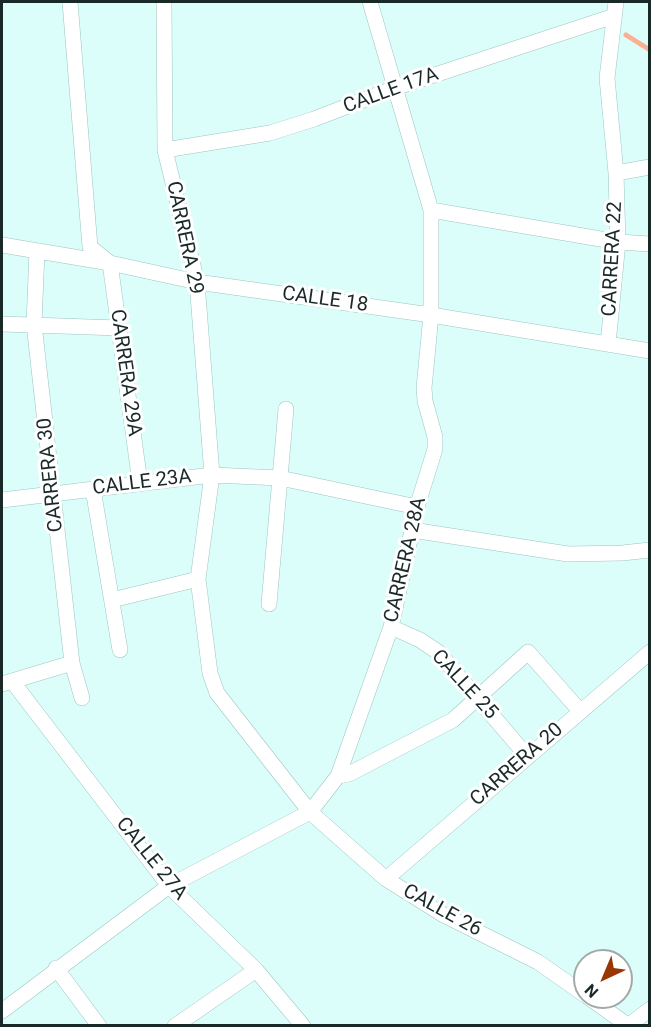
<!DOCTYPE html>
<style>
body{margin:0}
#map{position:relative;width:651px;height:1027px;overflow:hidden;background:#dcfefb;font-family:Roboto,sans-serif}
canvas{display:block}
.frame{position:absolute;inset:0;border:3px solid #192928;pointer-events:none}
.north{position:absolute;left:573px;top:949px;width:60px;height:60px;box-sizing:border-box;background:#fff;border:2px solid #a3a9a9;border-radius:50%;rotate:224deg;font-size:16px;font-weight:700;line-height:24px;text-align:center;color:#192928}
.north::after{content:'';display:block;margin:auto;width:21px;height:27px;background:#9a3700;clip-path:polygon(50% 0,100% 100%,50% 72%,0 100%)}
</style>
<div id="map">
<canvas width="651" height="1027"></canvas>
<div class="frame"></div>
<div class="north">N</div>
</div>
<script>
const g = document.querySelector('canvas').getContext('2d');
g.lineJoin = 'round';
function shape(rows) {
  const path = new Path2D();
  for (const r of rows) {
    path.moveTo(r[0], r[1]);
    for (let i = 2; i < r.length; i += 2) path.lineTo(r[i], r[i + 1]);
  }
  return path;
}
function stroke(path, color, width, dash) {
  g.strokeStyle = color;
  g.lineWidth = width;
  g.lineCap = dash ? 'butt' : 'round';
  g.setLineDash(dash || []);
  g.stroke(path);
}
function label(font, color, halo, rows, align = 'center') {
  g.font = font + ' Roboto,sans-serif';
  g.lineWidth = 6;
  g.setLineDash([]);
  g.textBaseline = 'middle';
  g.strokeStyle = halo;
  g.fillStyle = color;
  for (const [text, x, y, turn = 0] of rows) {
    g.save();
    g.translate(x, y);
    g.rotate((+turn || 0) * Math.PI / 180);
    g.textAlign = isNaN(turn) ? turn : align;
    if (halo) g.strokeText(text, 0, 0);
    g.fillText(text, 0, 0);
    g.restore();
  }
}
stroke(shape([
 [626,35,650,50]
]), '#fcaf92', 5);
const street = shape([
 [70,2,90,247,110,263,140,483],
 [164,2,165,150,197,282,212,475,198,579,210,673,217,693,310,812,386,879,442,914,538,962,585,995],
 [165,150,270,133,314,119,395,88,614,16],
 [616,173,650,167],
 [431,210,618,242,650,244],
 [2,245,110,263,197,282,431,315,650,351],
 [37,251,34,324,72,663,82,698],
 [2,324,119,328],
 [608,344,618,242,616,173,607,78,616,2],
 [93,489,120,650],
 [2,500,212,475,280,478,417,507],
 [412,530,568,554,622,553,650,550],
 [112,600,198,579],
 [269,604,286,409],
 [391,627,420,640,438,652,527,756],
 [12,681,169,886,256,970,303,1026],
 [2,684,72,663],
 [338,776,349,774,453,720,528,652,580,711],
 [386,879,650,652],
 [56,968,99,1026],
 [588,997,629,1026],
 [2,1011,169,886,310,812,338,776,391,627,417,507,435,449,435,437,425,401,424,388,431,315,431,210,370,2],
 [175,1026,256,970],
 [628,1026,650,1009]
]);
stroke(street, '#9bc5c1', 16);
stroke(street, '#fff', 15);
label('20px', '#192928', '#fff', [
 ["CALLE 17A",391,91,-20],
 ["CARRERA 29",184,238,78],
 ["CARRERA 22",613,259,-87],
 ["CALLE 18",325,300,8],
 ["CARRERA 29A",125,373,82],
 ["CARRERA 30",51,475,-96],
 ["CALLE 23A",142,483,-7],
 ["CARRERA 28A",406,560,-77],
 ["CALLE 25",464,685,47],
 ["CARRERA 20",517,765,-41],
 ["CALLE 27A",151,859,51],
 ["CALLE 26",442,911,29]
]);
</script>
